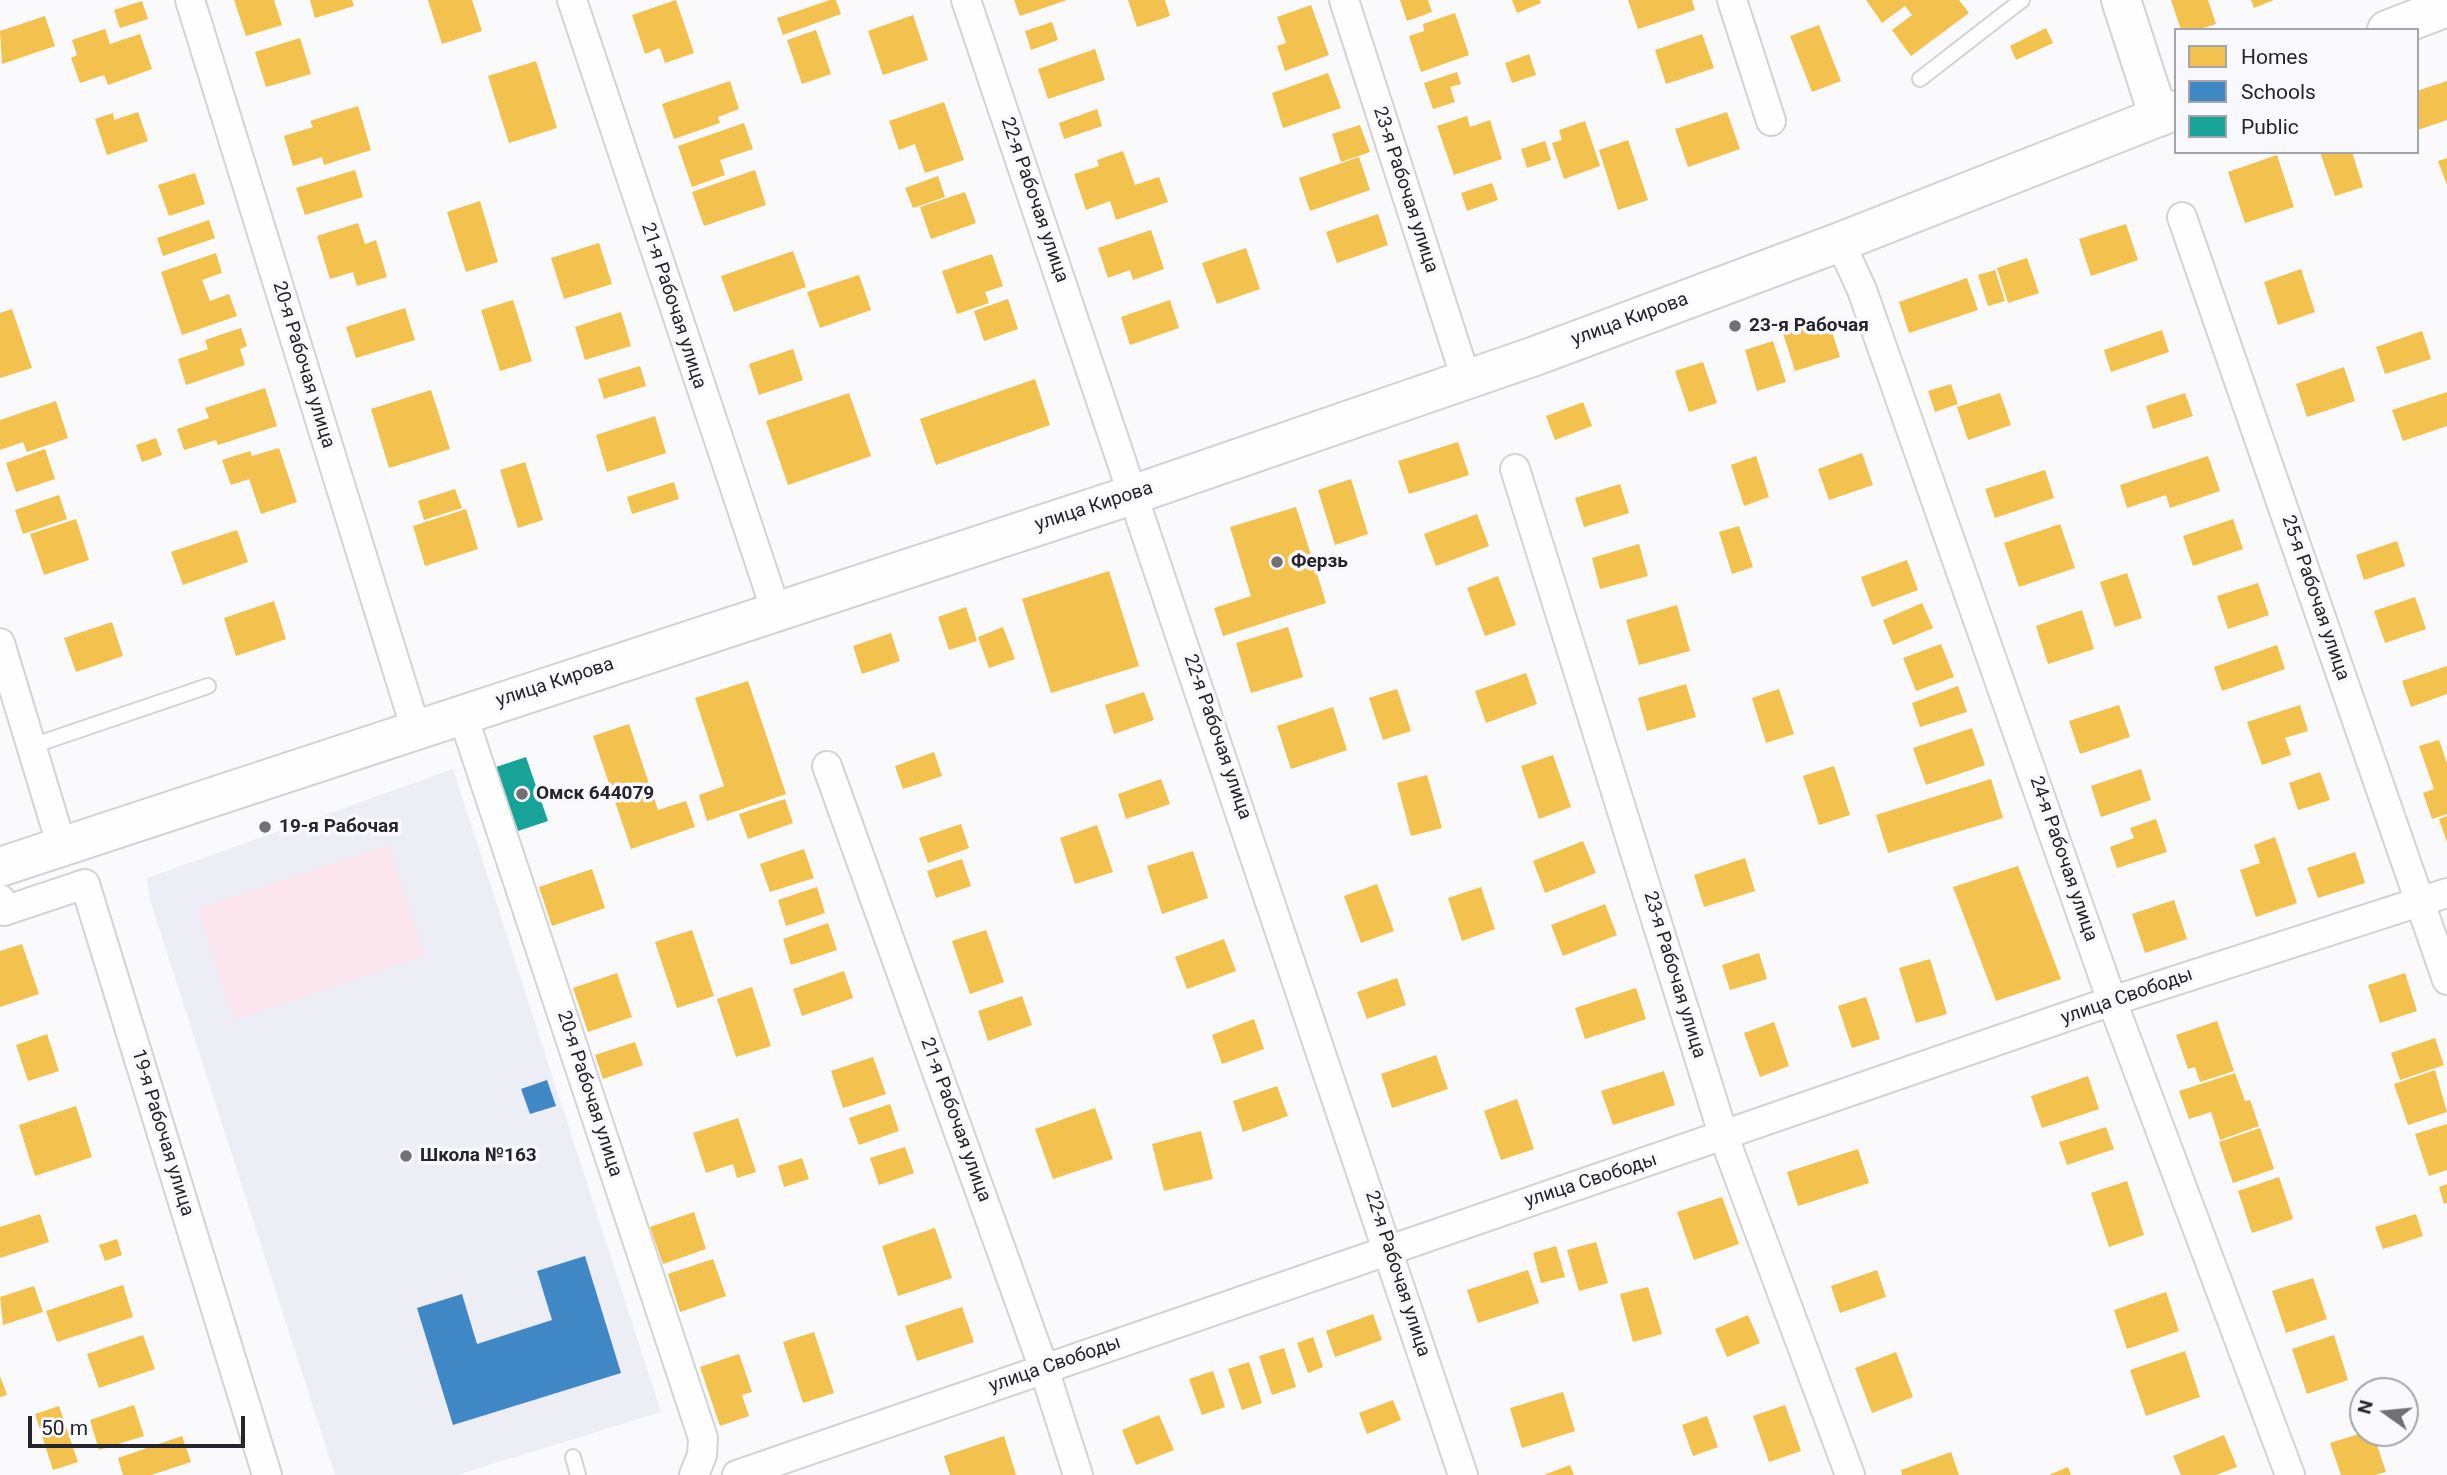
<!DOCTYPE html>
<meta charset="utf-8">
<style>
body{margin:0}
#map{position:relative;width:2447px;height:1475px;overflow:hidden;background:#fafafc;font-family:Roboto,sans-serif}
canvas{display:block}
.legend{position:absolute;left:2174px;top:28px;width:245px;height:126px;box-sizing:border-box;background:#f9f9fd;border:2px solid #a5a4aa;margin:0;padding:9px 12px;list-style:none;font-size:21px;color:#26252d}
.legend li{display:flex;align-items:center;gap:14px;height:35px}
.legend b{width:35px;border:2px solid #a5a4aa}
.north{position:absolute;left:2349px;top:1377px;width:70px;height:70px;box-sizing:border-box;background:#f9f9fd;border:2px solid #a5a4aa;border-radius:50%;rotate:285deg;font-size:19px;font-weight:700;line-height:28px;text-align:center;color:#26252d}
.north::after{content:'';display:block;margin:auto;width:24px;height:32px;background:#707075;clip-path:polygon(50% 0,100% 100%,50% 72%,0 100%)}
.scale{position:absolute;left:28px;top:1416px;width:217px;height:32px;box-sizing:border-box;border:4px solid #26252d;border-top:0;padding-left:9px;font-size:21px;line-height:24px;white-space:nowrap;color:#26252d;-webkit-text-stroke:5px #f9f9fd;paint-order:stroke}
</style>
<div id="map">
<canvas width="2447" height="1475"></canvas>
<ul class="legend">
<li><b style="height:19px;background:#f2c14e"></b>Homes</li>
<li><b style="height:19px;background:#3f88c5"></b>Schools</li>
<li><b style="height:19px;background:#17a398"></b>Public</li>
</ul>
<div class="north">N</div>
<div class="scale">50 m</div>
</div>
<script>
const g = document.querySelector('canvas').getContext('2d');
g.lineJoin = 'round';
function fillPath(path, color) {
  g.fillStyle = color;
  g.fill(path, 'evenodd');
}
function shape(rows) {
  const path = new Path2D();
  for (const r of rows) {
    path.moveTo(r[0], r[1]);
    for (let i = 2; i < r.length; i += 2) path.lineTo(r[i], r[i + 1]);
  }
  return path;
}
function stroke(path, color, width, dash) {
  g.strokeStyle = color;
  g.lineWidth = width;
  g.lineCap = dash ? 'butt' : 'round';
  g.setLineDash(dash || []);
  g.stroke(path);
}
function label(font, color, halo, rows, align = 'center') {
  g.font = font + ' Roboto,sans-serif';
  g.lineWidth = 7;
  g.setLineDash([]);
  g.textBaseline = 'middle';
  g.strokeStyle = halo;
  g.fillStyle = color;
  for (const [text, x, y, turn = 0] of rows) {
    g.save();
    g.translate(x, y);
    g.rotate((+turn || 0) * Math.PI / 180);
    g.textAlign = isNaN(turn) ? turn : align;
    if (halo) g.strokeText(text, 0, 0);
    g.fillText(text, 0, 0);
    g.restore();
  }
}
fillPath(shape([
 [453,769,661,1412,457,1475,335,1475,150,900,147,878]
]), '#ededf5');
fillPath(shape([
 [388,845,425,956,234,1020,198,908]
]), '#fbe6ee');
fillPath(shape([
 [234,0,274,0,282,25,246,36],
 [310,0,352,0,354,6,315,18],
 [428,0,472,0,482,31,442,44],
 [676,0,694,53,665,63,660,48,645,54,632,15],
 [830,0,836,0,841,14,783,35,777,18],
 [1014,0,1067,0,1020,16],
 [1128,0,1165,0,1170,16,1137,27],
 [1400,0,1428,0,1432,12,1407,21],
 [1512,0,1540,0,1541,3,1517,13],
 [1628,0,1692,0,1695,10,1638,29],
 [1866,0,1959,0,1969,13,1911,56,1892,30,1912,15,1905,6,1882,23],
 [2171,0,2208,0,2216,24,2197,30,2181,30],
 [2251,0,2274,0,2254,8],
 [142,1,148,19,120,28,114,10],
 [1311,5,1329,55,1285,71,1277,46,1286,43,1277,17],
 [1455,13,1469,55,1421,72,1409,36,1424,31,1423,24],
 [913,15,928,60,883,75,868,31],
 [45,16,55,46,2,64,0,31],
 [1052,22,1058,40,1031,50,1025,31],
 [1819,25,1841,81,1812,92,1790,36],
 [2046,28,2053,43,2016,60,2010,46],
 [105,29,110,44,140,34,152,69,108,85,104,75,80,83,71,58,77,55,72,40],
 [816,30,831,74,802,84,787,40],
 [1702,34,1714,68,1666,84,1655,50],
 [300,38,311,74,266,87,255,52],
 [1095,49,1105,80,1048,99,1038,69],
 [1529,54,1536,75,1512,83,1505,63],
 [536,61,557,128,509,143,488,76],
 [1457,72,1461,84,1450,87,1455,102,1433,109,1424,83],
 [1328,73,1341,108,1283,128,1272,93],
 [730,81,739,109,718,117,720,123,674,139,662,104],
 [2447,81,2447,120,2418,130,2417,91],
 [944,102,964,160,925,173,915,144,899,150,889,121],
 [358,106,371,150,324,165,322,157,293,166,284,136,313,127,310,121],
 [1097,109,1102,126,1064,139,1059,123],
 [138,112,148,141,107,155,95,119,113,113,114,120],
 [1727,112,1740,149,1688,167,1675,129],
 [1467,116,1470,127,1490,120,1502,159,1454,175,1437,126],
 [1585,121,1600,166,1564,179,1552,143,1562,140,1559,130],
 [744,123,753,149,720,160,725,175,692,187,678,146],
 [1360,125,1370,152,1341,162,1332,134],
 [1628,140,1648,200,1618,210,1599,150],
 [1545,141,1551,160,1527,168,1521,149],
 [1123,151,1135,185,1159,177,1168,202,1116,220,1110,201,1086,210,1074,174,1099,166,1097,160],
 [2320,152,2352,152,2363,187,2335,196],
 [2277,155,2294,207,2245,223,2228,172],
 [1359,157,1370,190,1310,211,1299,178],
 [2447,158,2447,185,2438,161],
 [355,170,363,197,305,215,296,188],
 [755,170,766,205,704,226,692,192],
 [195,173,205,204,169,216,158,185],
 [938,176,945,197,913,208,905,188],
 [1492,183,1498,200,1467,211,1461,193],
 [965,192,976,223,931,239,920,207],
 [480,201,498,262,466,272,447,212],
 [1378,214,1388,245,1337,263,1326,232],
 [209,220,215,238,163,256,157,238],
 [358,223,365,244,376,240,387,277,357,286,353,272,330,279,317,236],
 [2126,224,2138,260,2091,276,2079,239],
 [1151,230,1164,269,1133,280,1130,270,1108,278,1098,248],
 [599,243,612,284,564,299,551,258],
 [1246,248,1260,289,1217,304,1202,263],
 [793,251,806,287,734,312,721,276],
 [216,253,222,273,202,280,210,301,229,294,237,316,182,335,161,272],
 [992,254,1003,286,985,292,989,303,957,314,942,271],
 [2027,258,2039,293,2008,303,1997,268],
 [2301,269,2315,312,2278,325,2264,282],
 [1995,270,2005,301,1988,306,1978,275],
 [859,275,871,310,820,328,807,292],
 [1967,278,1978,310,1909,333,1899,302],
 [1008,299,1018,329,984,341,974,311],
 [513,300,532,361,500,371,481,310],
 [1170,300,1179,328,1130,345,1121,317],
 [405,308,415,340,356,358,346,327],
 [12,309,32,368,0,378,0,313],
 [621,312,631,346,585,360,575,327],
 [1828,319,1840,357,1795,371,1783,333],
 [241,328,247,346,240,349,245,365,186,385,178,359,208,349,205,340],
 [2162,330,2169,352,2111,372,2104,350],
 [2422,331,2431,359,2385,374,2376,347],
 [1773,341,1786,382,1757,391,1745,350],
 [793,349,803,380,759,395,749,364],
 [1703,362,1717,403,1689,412,1675,371],
 [640,366,646,386,604,399,598,379],
 [2344,367,2355,401,2307,417,2296,384],
 [1035,379,1050,425,936,465,920,419],
 [1951,384,1958,404,1935,412,1928,391],
 [265,388,277,426,218,445,216,440,184,450,177,429,209,418,205,408],
 [431,390,450,449,389,468,371,409],
 [2447,392,2447,426,2403,441,2392,410],
 [849,393,871,456,788,485,766,421],
 [2000,393,2011,425,1968,440,1957,407],
 [2185,393,2193,416,2153,429,2146,406],
 [56,401,68,438,27,452,23,442,0,450,0,420],
 [1583,402,1592,426,1555,440,1546,416],
 [655,416,666,453,607,472,596,435],
 [156,438,162,455,142,462,136,445],
 [1458,442,1469,475,1409,494,1398,461],
 [279,448,297,502,261,514,249,479,231,485,222,460,250,451,252,456],
 [45,449,55,479,16,492,6,463],
 [1862,453,1873,485,1829,500,1818,469],
 [1756,456,1769,497,1744,506,1731,465],
 [2208,456,2220,491,2170,508,2166,495,2127,508,2120,485],
 [525,462,543,520,518,528,500,470],
 [2045,470,2054,498,1995,518,1985,489],
 [1351,479,1368,534,1335,545,1318,490],
 [674,482,679,499,632,514,627,497],
 [1620,484,1629,513,1584,527,1575,498],
 [455,489,462,508,424,520,418,501],
 [59,495,67,519,23,534,15,510],
 [1296,507,1326,603,1223,636,1214,608,1251,596,1230,527],
 [466,509,478,549,425,566,413,526],
 [1477,514,1489,546,1436,566,1424,534],
 [76,519,89,560,44,575,30,534],
 [2233,519,2243,549,2193,566,2183,536],
 [2060,524,2075,568,2019,587,2004,543],
 [1739,526,1753,567,1732,574,1719,532],
 [237,530,248,562,183,585,171,552],
 [2397,541,2405,566,2364,580,2356,555],
 [1639,544,1648,576,1600,589,1592,558],
 [1907,560,1918,590,1872,607,1861,577],
 [1109,571,1139,666,1051,693,1022,599],
 [2127,573,2142,618,2115,627,2100,582],
 [1498,576,1516,625,1485,636,1467,588],
 [2258,583,2269,615,2228,629,2217,596],
 [2415,597,2426,629,2385,643,2374,611],
 [274,601,286,639,236,656,224,618],
 [1922,603,1933,628,1893,645,1883,620],
 [1677,605,1690,651,1639,665,1626,620],
 [966,607,977,641,949,650,938,617],
 [2082,610,2094,649,2048,664,2036,626],
 [112,622,123,656,76,672,64,638],
 [1003,627,1015,659,989,668,978,637],
 [1288,627,1303,677,1251,693,1236,643],
 [891,633,900,661,862,674,853,646],
 [1941,644,1954,677,1916,691,1903,658],
 [2277,645,2285,669,2222,691,2214,667],
 [2447,666,2447,694,2411,707,2402,681],
 [1526,673,1537,704,1486,723,1475,691],
 [748,681,786,794,707,821,699,795,724,786,695,698],
 [1686,684,1696,717,1647,731,1638,698],
 [1958,686,1967,712,1920,727,1912,703],
 [1397,689,1411,731,1383,740,1369,698],
 [1779,689,1794,734,1766,743,1752,698],
 [1144,692,1154,720,1114,734,1105,705],
 [2119,705,2130,737,2080,754,2069,721],
 [2300,705,2308,731,2285,738,2291,755,2262,765,2247,722],
 [1333,707,1347,750,1291,769,1277,726],
 [629,724,658,810,686,801,695,827,631,849,593,736],
 [1972,728,1985,765,1926,785,1913,748],
 [2439,740,2447,763,2447,814,2432,819,2423,793,2434,789,2419,746],
 [934,752,942,776,903,789,895,766],
 [1553,755,1571,807,1539,819,1521,766],
 [1834,766,1850,815,1819,825,1803,776],
 [2141,769,2151,800,2101,817,2091,786],
 [2320,772,2330,800,2298,810,2289,783],
 [1427,775,1442,828,1411,836,1397,783],
 [1161,779,1170,804,1126,819,1118,794],
 [1991,779,2003,818,1888,853,1876,815],
 [785,799,793,823,748,839,739,814],
 [2447,816,2447,842,2439,819],
 [2156,819,2167,852,2117,868,2110,847,2134,838,2130,828],
 [961,824,969,848,928,863,919,838],
 [1097,825,1113,872,1075,884,1060,838],
 [2275,837,2297,903,2256,917,2240,870,2260,863,2254,845],
 [1583,841,1596,873,1545,893,1533,861],
 [804,849,814,878,770,892,760,864],
 [1193,851,1208,898,1162,914,1147,866],
 [2355,852,2365,883,2318,898,2307,868],
 [1745,858,1755,891,1704,907,1694,875],
 [962,859,971,886,936,898,927,871],
 [2018,866,2061,979,1996,1001,1953,887],
 [592,869,605,908,552,926,539,887],
 [1377,884,1394,931,1361,943,1344,896],
 [817,887,825,913,786,926,778,900],
 [1481,887,1495,929,1462,941,1448,898],
 [2174,900,2187,939,2145,953,2132,914],
 [1605,904,1617,935,1563,956,1551,925],
 [828,923,837,950,791,965,783,939],
 [692,930,714,996,677,1008,655,942],
 [986,930,1004,982,970,994,952,941],
 [1224,939,1236,971,1187,989,1175,957],
 [22,944,39,994,0,1007,0,951],
 [1759,953,1767,979,1730,990,1722,965],
 [1930,959,1947,1014,1916,1023,1899,968],
 [844,971,853,998,802,1016,793,989],
 [617,973,632,1017,588,1032,573,988],
 [2405,973,2417,1011,2380,1023,2368,985],
 [1397,978,1406,1005,1367,1019,1357,992],
 [752,987,771,1046,736,1057,717,999],
 [1636,988,1646,1019,1585,1039,1575,1008],
 [1022,996,1032,1025,988,1041,978,1011],
 [1866,997,1880,1039,1852,1048,1838,1006],
 [1254,1019,1264,1049,1222,1064,1212,1035],
 [2217,1021,2234,1071,2200,1082,2195,1067,2188,1069,2176,1035],
 [1774,1022,1789,1066,1760,1077,1744,1033],
 [47,1034,59,1071,28,1081,16,1045],
 [2435,1038,2444,1065,2400,1080,2391,1053],
 [635,1042,643,1065,603,1079,595,1055],
 [1436,1055,1448,1089,1392,1108,1381,1074],
 [873,1057,886,1094,843,1108,831,1071],
 [2435,1070,2447,1112,2408,1125,2394,1084],
 [1664,1071,1675,1105,1613,1125,1601,1091],
 [2235,1073,2245,1101,2250,1100,2259,1126,2220,1140,2211,1112,2189,1119,2179,1091],
 [2088,1076,2099,1109,2042,1128,2031,1096],
 [1277,1086,1288,1116,1243,1132,1233,1101],
 [1517,1099,1534,1149,1501,1160,1484,1111],
 [890,1104,899,1131,859,1145,849,1118],
 [76,1106,92,1157,35,1176,19,1125],
 [1095,1108,1113,1159,1053,1179,1035,1129],
 [738,1118,756,1172,737,1178,733,1164,706,1173,693,1133],
 [2447,1124,2447,1170,2429,1176,2415,1134],
 [2106,1127,2114,1149,2067,1165,2059,1142],
 [2260,1128,2274,1169,2233,1183,2219,1142],
 [1201,1131,1213,1179,1164,1191,1152,1144],
 [905,1147,914,1173,879,1185,870,1158],
 [1858,1149,1869,1183,1798,1206,1787,1172],
 [802,1158,809,1179,784,1187,778,1166],
 [2279,1177,2293,1219,2252,1233,2238,1191],
 [2127,1181,2144,1235,2109,1247,2091,1193],
 [2447,1184,2447,1203,2444,1204,2439,1187],
 [1722,1197,1739,1244,1694,1260,1677,1212],
 [694,1212,706,1249,663,1264,650,1227],
 [40,1214,49,1242,0,1258,0,1227],
 [2416,1214,2423,1236,2383,1249,2375,1227],
 [935,1228,952,1278,898,1296,882,1246],
 [117,1239,122,1255,105,1261,99,1245],
 [1596,1242,1608,1283,1579,1291,1567,1250],
 [1556,1246,1565,1277,1541,1283,1533,1253],
 [713,1259,726,1296,680,1312,668,1274],
 [1528,1270,1539,1303,1478,1323,1467,1290],
 [1877,1270,1886,1297,1840,1313,1831,1286],
 [2313,1278,2327,1319,2286,1333,2272,1291],
 [123,1285,133,1317,57,1342,46,1311],
 [34,1286,43,1312,3,1325,0,1297],
 [1648,1287,1662,1334,1633,1342,1620,1294],
 [2166,1292,2179,1331,2127,1349,2114,1310],
 [962,1307,974,1342,917,1361,905,1326],
 [1373,1314,1382,1340,1335,1357,1326,1331],
 [1748,1315,1760,1343,1727,1357,1715,1329],
 [814,1332,834,1393,803,1403,783,1342],
 [143,1335,155,1369,99,1388,87,1354],
 [2334,1335,2348,1380,2307,1394,2292,1349],
 [1313,1337,1323,1367,1308,1373,1297,1343],
 [1284,1348,1296,1387,1272,1395,1259,1356],
 [2185,1351,2200,1397,2146,1416,2130,1370],
 [1896,1352,1913,1397,1872,1413,1855,1368],
 [739,1354,752,1392,742,1395,749,1416,720,1426,700,1367],
 [1249,1362,1262,1403,1242,1410,1228,1369],
 [1213,1371,1225,1407,1202,1415,1189,1379],
 [0,1376,7,1395,0,1397],
 [1563,1392,1575,1431,1522,1448,1510,1408],
 [1393,1400,1401,1420,1367,1434,1359,1413],
 [134,1405,144,1436,99,1450,90,1420],
 [1785,1405,1801,1451,1769,1462,1753,1416],
 [59,1406,78,1462,53,1470,35,1414],
 [1159,1415,1174,1450,1136,1465,1122,1430],
 [1707,1416,1718,1447,1693,1456,1682,1425],
 [2362,1433,2373,1433,2386,1472,2375,1475,2341,1475,2330,1443],
 [2224,1435,2237,1467,2216,1475,2181,1475,2173,1456],
 [182,1436,191,1462,151,1475,123,1475,118,1458],
 [1004,1436,1016,1475,950,1475,944,1456],
 [1951,1452,1959,1475,1902,1475,1901,1470],
 [1570,1465,1574,1475,1544,1475],
 [2068,1467,2071,1475,2049,1475]
]), '#f2c14e');
fillPath(shape([
 [547,1080,556,1106,530,1114,521,1089],
 [585,1256,621,1373,453,1425,417,1308,462,1294,477,1344,552,1320,537,1271]
]), '#3f88c5');
fillPath(shape([
 [526,757,548,821,518,831,496,767]
]), '#17a398');
const service = shape([
 [1920,79,2022,0],
 [32,746,208,686],
 [573,1457,578,1475]
]);
const minor = shape([
 [190,0,416,730],
 [572,0,776,611],
 [966,0,1463,1475],
 [1344,0,1466,379],
 [1732,0,1771,121],
 [2182,217,2447,980],
 [1840,242,1862,290,2112,1001,2290,1475],
 [1515,469,1724,1137,1850,1475],
 [0,643,62,847],
 [462,713,703,1438,702,1455,694,1475],
 [827,766,1044,1369,1078,1475],
 [0,899,4,911,85,884,267,1475],
 [737,1475,2112,1001,2447,893]
]);
const secondary = shape([
 [2121,0,2159,117]
]);
const primary = shape([
 [2387,30,2447,7],
 [0,867,1135,494,1535,356,1840,242,2176,110]
]);
stroke(service, '#d2d2d7', 18);
stroke(minor, '#d2d2d7', 32);
stroke(secondary, '#d2d2d7', 42);
stroke(primary, '#d2d2d7', 42);
stroke(service, '#fefeff', 14);
stroke(minor, '#fefeff', 28);
stroke(secondary, '#fefeff', 38);
stroke(primary, '#fefeff', 38);
for (const [x, y, r, color] of [
 [1735,326,7,"#707075"],
 [1277,562,7,"#707075"],
 [522,794,7,"#707075"],
 [265,827,7,"#707075"],
 [406,1156,7,"#707075"]
]) {
  const dot = new Path2D();
  dot.arc(x, y, r, 0, 2 * Math.PI);
  g.fillStyle = color;
  g.fill(dot);
  stroke(dot, '#f9f9fd', 2.5);
}
label('19px', '#26252d', '#f9f9fd', [
 ["23-я Рабочая улица",1405,190,72],
 ["22-я Рабочая улица",1034,200,71],
 ["21-я Рабочая улица",673,306,72],
 ["улица Кирова",1630,320,-20],
 ["20-я Рабочая улица",303,365,73],
 ["улица Кирова",1094,507,-18],
 ["25-я Рабочая улица",2315,598,71],
 ["улица Кирова",555,683,-18],
 ["22-я Рабочая улица",1217,737,71],
 ["24-я Рабочая улица",2063,859,71],
 ["23-я Рабочая улица",1674,975,73],
 ["улица Свободы",2127,997,-19],
 ["20-я Рабочая улица",589,1094,72],
 ["21-я Рабочая улица",955,1120,70],
 ["19-я Рабочая улица",162,1133,73],
 ["улица Свободы",1591,1181,-18],
 ["22-я Рабочая улица",1397,1274,72],
 ["улица Свободы",1055,1365,-19]
]);
label('bold 19px', '#26252d', '#f9f9fd', [
 ["23-я Рабочая",1749,326],
 ["Ферзь",1291,562],
 ["Омск 644079",536,794],
 ["19-я Рабочая",279,827],
 ["Школа №163",420,1156]
], 'left');
</script>
